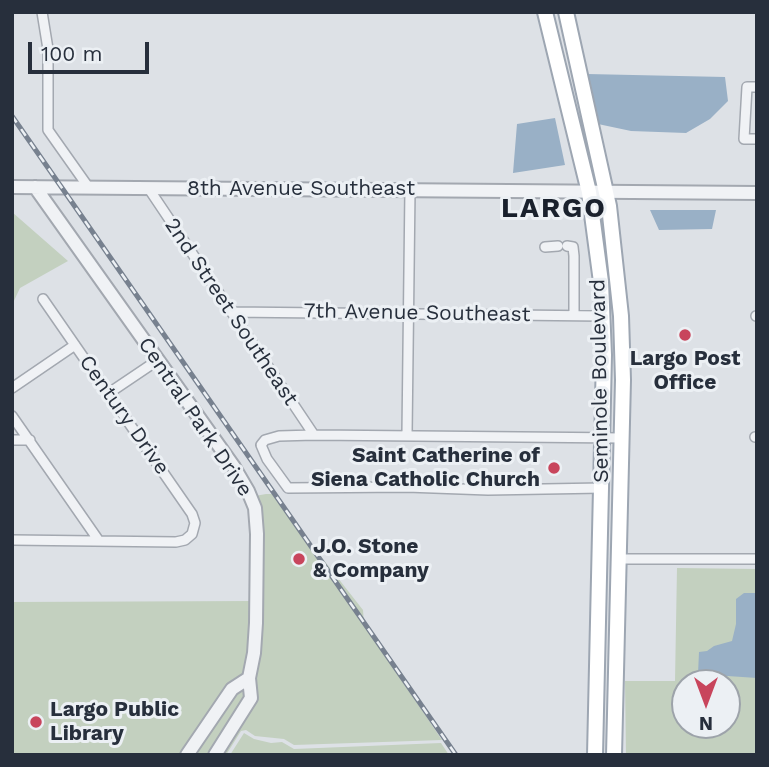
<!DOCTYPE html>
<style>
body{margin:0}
#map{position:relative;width:769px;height:767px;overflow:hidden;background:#dde1e6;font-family:"Work Sans",sans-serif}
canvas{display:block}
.frame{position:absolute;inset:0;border:14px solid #272f3c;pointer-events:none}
.north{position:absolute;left:671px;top:669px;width:70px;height:70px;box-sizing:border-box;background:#ecf0f4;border:2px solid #9da3aa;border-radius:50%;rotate:180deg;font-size:19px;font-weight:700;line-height:28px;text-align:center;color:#272f3c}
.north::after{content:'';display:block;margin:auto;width:24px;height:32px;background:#c8455c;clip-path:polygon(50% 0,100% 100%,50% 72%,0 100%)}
.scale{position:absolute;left:28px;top:42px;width:121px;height:32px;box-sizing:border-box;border:4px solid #272f3c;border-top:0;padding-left:9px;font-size:21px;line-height:24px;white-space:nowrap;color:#272f3c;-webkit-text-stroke:5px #ecf0f4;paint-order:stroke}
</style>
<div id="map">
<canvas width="769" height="767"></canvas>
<div class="frame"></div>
<div class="north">N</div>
<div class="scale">100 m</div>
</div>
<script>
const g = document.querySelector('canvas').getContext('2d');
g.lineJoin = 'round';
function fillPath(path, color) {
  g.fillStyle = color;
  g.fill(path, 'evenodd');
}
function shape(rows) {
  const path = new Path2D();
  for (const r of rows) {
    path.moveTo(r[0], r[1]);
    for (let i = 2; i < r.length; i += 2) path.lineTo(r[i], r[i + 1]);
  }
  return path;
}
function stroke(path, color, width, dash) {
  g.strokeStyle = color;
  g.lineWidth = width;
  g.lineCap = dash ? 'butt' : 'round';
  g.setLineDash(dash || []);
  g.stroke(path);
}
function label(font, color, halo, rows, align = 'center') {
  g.font = font + ' "Work Sans",sans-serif';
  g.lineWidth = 6;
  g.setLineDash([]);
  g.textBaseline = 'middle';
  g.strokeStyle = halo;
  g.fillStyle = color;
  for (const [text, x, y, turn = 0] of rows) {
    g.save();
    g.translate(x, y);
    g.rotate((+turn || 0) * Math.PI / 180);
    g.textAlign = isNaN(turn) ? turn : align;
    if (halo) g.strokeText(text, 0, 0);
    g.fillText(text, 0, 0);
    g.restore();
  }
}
fillPath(shape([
 [12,212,68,261,20,288,12,305],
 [266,494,272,494,363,610,364,624,442,740,294,745,284,739,255,736,246,730,241,731,226,755,220,755,254,700,255,496],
 [677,568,757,569,757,755,626,755,625,681,675,681],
 [685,683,727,683,727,725,685,725],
 [252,601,252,623,245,673,182,755,12,755,12,602],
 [245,685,247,697,210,755,193,755,234,692],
 [244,733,254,739,271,743,282,742,294,749,441,743,449,755,230,755]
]), '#c3d0bf');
fillPath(shape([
 [587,74,725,77,728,101,710,119,686,133,631,131,598,124],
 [555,118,565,165,513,173,517,124],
 [650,210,716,210,712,229,659,230],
 [744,593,757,593,757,678,698,674,699,652,707,651,714,646,732,641,736,624,736,599]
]), '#99b0c6');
const minor = shape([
 [42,12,48,49,48,130,89,188],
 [757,87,747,87,744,139,757,139],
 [149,189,314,435],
 [567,246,573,247,574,256,574,315],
 [545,247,558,246],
 [231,312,603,316],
 [756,316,757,316],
 [12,388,75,345],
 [109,393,158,360],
 [12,416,99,541],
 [407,434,410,189],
 [755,437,757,437],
 [12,440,30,440],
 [602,488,488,490,407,487,288,488,267,459,261,445,265,440,279,436,314,435,622,438],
 [12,540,176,542,185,540,192,534,195,523,192,514,43,299],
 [619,559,757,559]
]);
const tertiary = shape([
 [12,187,757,193],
 [35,187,234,467,248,491,255,508,257,534,256,623,254,653,249,678,251,698,215,755],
 [187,755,232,689,249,678]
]);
const primary = shape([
 [545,12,589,192,601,282,604,355,595,755],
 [566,12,609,206,621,316,623,380,614,755]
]);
stroke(minor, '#a3a8b0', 12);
stroke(tertiary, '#a3a8b0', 16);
stroke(primary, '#9da6b2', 18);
stroke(minor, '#f0f2f5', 9);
stroke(tertiary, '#f0f2f5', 12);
stroke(primary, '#fff', 14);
const rail = shape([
 [12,116,456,755]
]);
stroke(rail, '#77818f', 5);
stroke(rail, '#ecf0f4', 2.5, [8]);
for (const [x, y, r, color] of [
 [685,335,7,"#c8455c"],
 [554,468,7,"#c8455c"],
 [299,559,7,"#c8455c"],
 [36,722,7,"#c8455c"]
]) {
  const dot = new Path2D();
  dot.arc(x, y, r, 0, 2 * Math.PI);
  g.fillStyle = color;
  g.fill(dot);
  stroke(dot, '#ecf0f4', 2.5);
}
label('21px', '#272f3c', '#ecf0f4', [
 ["8th Avenue Southeast",301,189],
 ["2nd Street Southeast",231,312,56],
 ["7th Avenue Southeast",417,313,1],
 ["Seminole Boulevard",600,381,-91],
 ["Century Drive",124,415,55],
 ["Central Park Drive",195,417,56]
]);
label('bold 21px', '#272f3c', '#ecf0f4', [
 ["Largo Post",685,359,"center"],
 ["Office",685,383,"center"],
 ["Saint Catherine of",540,456,"right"],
 ["Siena Catholic Church",540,480,"right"],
 ["J.O. Stone",313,547],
 ["& Company",313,571],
 ["Largo Public",50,710],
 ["Library",50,734]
], 'left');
g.letterSpacing = '2px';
label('bold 28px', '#1a212d', '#ecf0f4', [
 ["LARGO",554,209]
]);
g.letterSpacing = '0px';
</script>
